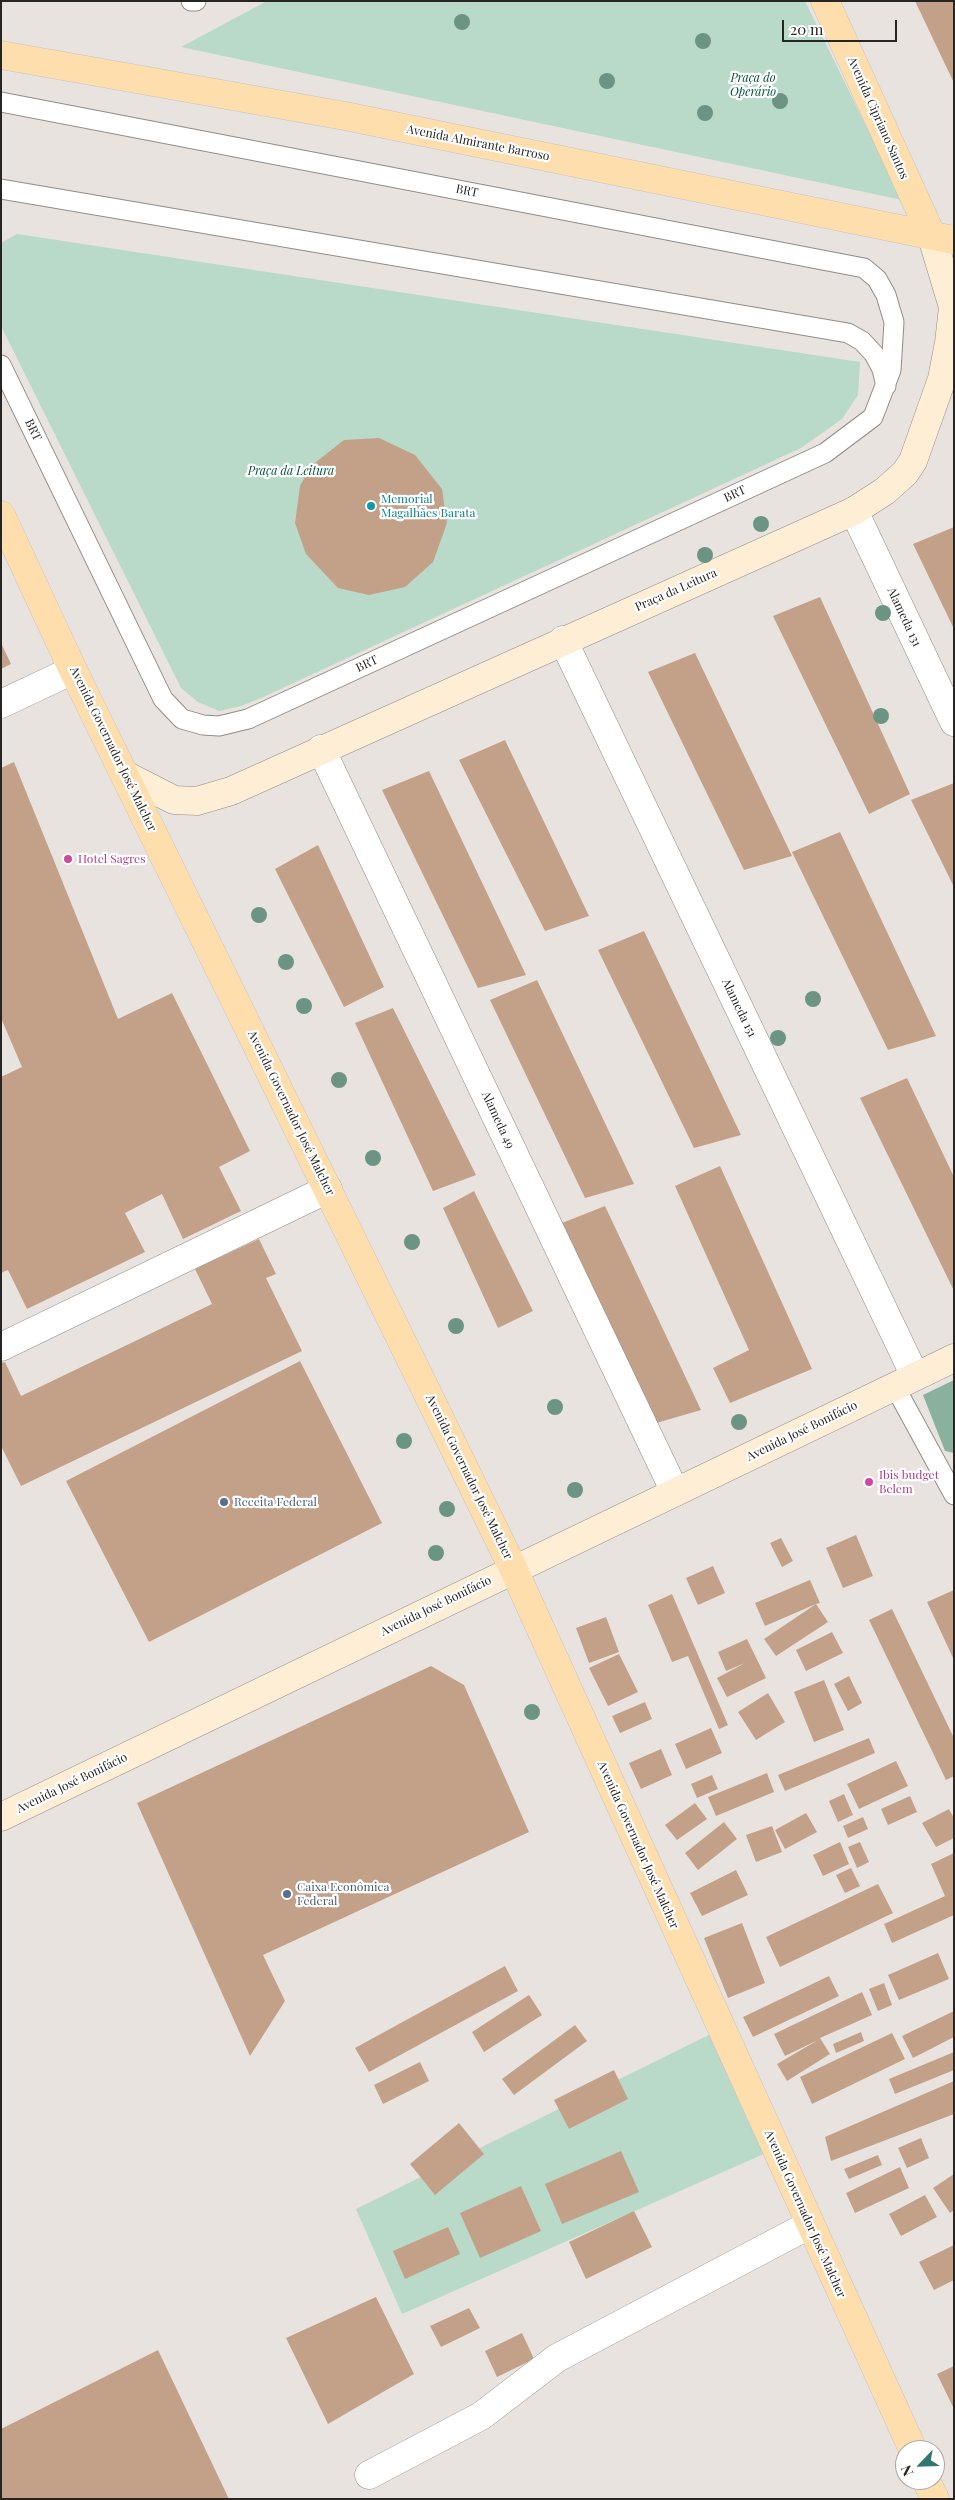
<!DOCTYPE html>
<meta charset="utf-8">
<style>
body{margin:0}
#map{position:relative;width:955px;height:2500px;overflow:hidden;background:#e9e3df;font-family:"Playfair Display",serif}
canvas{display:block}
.frame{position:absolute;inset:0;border:2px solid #272523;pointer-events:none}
.north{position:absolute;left:895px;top:2440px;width:50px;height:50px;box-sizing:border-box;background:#fff;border:1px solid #a9a8a7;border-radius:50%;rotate:246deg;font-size:14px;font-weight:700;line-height:20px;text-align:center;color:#272523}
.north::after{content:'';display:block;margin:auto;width:18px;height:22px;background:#31776d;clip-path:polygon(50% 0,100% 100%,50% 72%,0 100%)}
.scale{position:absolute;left:782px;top:20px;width:115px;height:22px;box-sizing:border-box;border:2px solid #272523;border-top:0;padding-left:6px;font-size:15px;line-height:18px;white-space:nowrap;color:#272523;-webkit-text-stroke:4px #fff;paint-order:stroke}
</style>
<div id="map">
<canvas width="955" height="2500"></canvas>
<div class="frame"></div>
<div class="north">N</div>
<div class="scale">20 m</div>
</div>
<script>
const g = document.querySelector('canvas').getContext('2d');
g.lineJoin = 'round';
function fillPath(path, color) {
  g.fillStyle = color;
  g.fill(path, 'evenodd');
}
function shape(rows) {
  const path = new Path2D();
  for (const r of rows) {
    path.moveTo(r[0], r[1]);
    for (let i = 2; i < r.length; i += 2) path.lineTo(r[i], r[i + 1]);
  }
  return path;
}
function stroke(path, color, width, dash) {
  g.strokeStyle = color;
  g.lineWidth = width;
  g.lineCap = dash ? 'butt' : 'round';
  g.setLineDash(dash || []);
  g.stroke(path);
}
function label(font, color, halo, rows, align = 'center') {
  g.font = font + ' "Playfair Display",serif';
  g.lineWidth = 4.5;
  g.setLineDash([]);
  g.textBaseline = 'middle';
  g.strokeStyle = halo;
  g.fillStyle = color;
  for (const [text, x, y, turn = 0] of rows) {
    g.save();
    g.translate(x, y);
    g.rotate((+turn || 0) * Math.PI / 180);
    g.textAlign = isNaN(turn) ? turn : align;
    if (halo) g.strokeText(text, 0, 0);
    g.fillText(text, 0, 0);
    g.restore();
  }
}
fillPath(shape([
 [267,1,805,1,902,200,181,47],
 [17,234,860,362,858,395,842,419,801,448,261,698,241,706,219,711,198,702,181,688,1,326,1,243],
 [721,2029,775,2149,402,2314,356,2209]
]), '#b9d9c9');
fillPath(shape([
 [954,1380,954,1453,945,1451,923,1395]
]), '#89b19d');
fillPath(shape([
 [915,1,954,1,954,83],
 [379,438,415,455,442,489,447,523,433,562,405,587,369,595,338,588,306,554,295,523,300,486,311,466,344,440],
 [954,527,954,629,913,544],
 [820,597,910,794,869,814,773,616],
 [1,643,11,664,1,669],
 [695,653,792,856,744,870,648,672],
 [505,740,589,916,545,931,459,760],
 [14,762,118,1019,172,993,250,1151,219,1167,241,1211,183,1239,162,1194,125,1213,145,1252,27,1309,8,1270,1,1273,1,1077,22,1067,1,1018,1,768],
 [429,771,526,975,478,988,382,790],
 [954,783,954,887,911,800],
 [840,832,936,1036,888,1050,792,852],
 [318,845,384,987,344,1007,275,869],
 [644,931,741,1135,694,1148,598,950],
 [537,980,634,1184,585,1198,490,1000],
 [393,1008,476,1175,433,1191,355,1023],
 [907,1078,954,1177,954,1291,860,1098],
 [720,1166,812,1369,730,1403,713,1368,749,1350,675,1186],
 [474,1191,533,1311,498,1328,443,1208],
 [605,1206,701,1410,653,1424,557,1225],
 [259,1239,276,1274,266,1278,302,1351,21,1486,1,1446,1,1363,5,1362,21,1396,212,1304,195,1269],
 [300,1361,382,1523,149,1642,66,1481],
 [856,1535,873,1576,843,1588,826,1548],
 [781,1538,793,1561,782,1567,770,1543],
 [713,1566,725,1593,698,1605,686,1578],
 [810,1580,820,1603,816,1604,828,1622,776,1656,764,1639,816,1604,765,1626,755,1603],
 [954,1590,954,1660,927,1602],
 [672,1594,728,1725,719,1729,688,1656,672,1662,648,1605],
 [892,1609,954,1738,954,1776,946,1780,869,1620],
 [606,1617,619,1652,589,1663,576,1628],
 [832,1632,843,1653,806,1671,796,1650],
 [747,1639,766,1678,727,1697,717,1678,745,1663,726,1671,718,1652],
 [619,1654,638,1692,608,1706,589,1668],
 [431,1666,464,1685,529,1832,263,1955,285,2001,250,2056,137,1803],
 [849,1676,862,1703,848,1711,834,1684],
 [824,1680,844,1730,814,1742,794,1692],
 [768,1693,785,1722,756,1740,738,1712],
 [645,1702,652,1719,620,1733,612,1716],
 [711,1728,722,1753,686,1769,675,1744],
 [869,1738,875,1753,785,1791,778,1775],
 [661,1749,672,1775,641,1789,629,1763],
 [896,1761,908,1786,859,1809,847,1784],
 [767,1773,774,1792,716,1816,708,1797],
 [712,1775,718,1789,697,1798,691,1784],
 [844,1794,853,1815,838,1822,829,1801],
 [910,1796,917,1812,888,1825,881,1809],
 [695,1803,707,1819,677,1840,665,1825],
 [949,1809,954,1818,954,1838,936,1847,922,1823],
 [806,1813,817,1832,785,1849,775,1830],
 [863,1817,868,1829,848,1838,843,1826],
 [724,1822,737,1839,698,1870,685,1853],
 [772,1826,782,1852,756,1862,746,1835],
 [840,1842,849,1864,823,1876,813,1855],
 [860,1842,869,1862,857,1868,848,1847],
 [954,1853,954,1915,892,1943,884,1924,945,1896,931,1864],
 [851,1868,860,1886,845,1893,836,1875],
 [736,1870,748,1895,702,1916,690,1893],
 [878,1884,893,1913,780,1967,766,1937],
 [742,1923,765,1983,728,1998,704,1938],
 [938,1953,949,1979,899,2000,888,1975],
 [505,1966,518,1991,369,2072,355,2048],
 [829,1976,839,1996,753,2037,743,2017],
 [884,1983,892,2005,878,2011,869,1989],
 [862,1992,872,2015,820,2038,830,2054,787,2081,777,2064,818,2040,785,2056,774,2034],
 [529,1995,542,2015,484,2052,472,2032],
 [954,2011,954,2037,913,2058,902,2036],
 [575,2025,587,2041,514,2095,502,2079],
 [861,2032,864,2041,836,2053,833,2044],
 [892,2033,905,2059,812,2104,800,2077],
 [954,2052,954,2070,895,2094,889,2079],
 [420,2062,429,2081,383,2104,374,2085],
 [614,2070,628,2099,569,2129,554,2100],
 [954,2081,954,2114,831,2161,825,2137],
 [459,2123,484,2154,435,2195,410,2164],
 [921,2138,929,2158,907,2168,898,2148],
 [621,2151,639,2192,562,2224,545,2184],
 [878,2155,882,2165,849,2179,844,2169],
 [900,2167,909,2188,855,2213,846,2193],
 [954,2174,954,2210,950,2213,933,2188],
 [521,2186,541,2231,480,2258,460,2213],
 [925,2195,937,2217,901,2236,889,2214],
 [634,2211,652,2247,586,2279,569,2242],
 [448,2227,460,2254,405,2279,393,2251],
 [954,2245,954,2280,934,2290,919,2262],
 [376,2297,414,2374,328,2424,286,2338],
 [469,2308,480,2328,441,2347,430,2326],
 [522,2333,534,2359,497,2377,485,2351],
 [158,2350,229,2499,1,2499,1,2429],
 [954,2366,954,2409,937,2374]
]), '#c3a189');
const lane = shape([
 [191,1,196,1],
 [1,102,864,268,877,279,886,295,894,322,891,370,873,417,825,453,248,719,219,726,203,725,182,719,163,699,1,365],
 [1,189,848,333,862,341,874,354,882,369,886,386],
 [895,1387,954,1495]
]);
const street = shape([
 [854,511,954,722],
 [563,640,915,1376],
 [1,704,73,670],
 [321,749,675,1492],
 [1,1347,328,1189],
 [369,2475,481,2416,557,2358,809,2225]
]);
const secondary = shape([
 [127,776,174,800,197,801,231,791,854,511,885,491,905,473,913,461,942,379,949,343,953,307,931,234],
 [1,1817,954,1358]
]);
const primary = shape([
 [825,1,931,234],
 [1,55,345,116,954,240],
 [1,515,73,670,513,1568,913,2450],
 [926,2480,935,2499]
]);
stroke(lane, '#928c89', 21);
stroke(street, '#928c89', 29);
stroke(secondary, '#928c89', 29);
stroke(primary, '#c3c2c1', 29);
stroke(lane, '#fff', 19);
stroke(street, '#fff', 28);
stroke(secondary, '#feeed6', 28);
stroke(primary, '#fedead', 28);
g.fillStyle = '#6c9484';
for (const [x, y] of [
 [462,22],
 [703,41],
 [607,81],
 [780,101],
 [705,113],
 [761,524],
 [705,555],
 [883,613],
 [881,716],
 [259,915],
 [286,962],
 [813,999],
 [304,1006],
 [778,1038],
 [339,1080],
 [373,1158],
 [412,1242],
 [456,1326],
 [555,1407],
 [739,1422],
 [404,1441],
 [575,1490],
 [447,1509],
 [436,1553],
 [532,1712]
]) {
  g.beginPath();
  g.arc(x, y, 8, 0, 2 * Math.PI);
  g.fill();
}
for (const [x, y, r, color] of [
 [371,506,5,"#0f9aa8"],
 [68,859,5,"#d1479c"],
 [869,1482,5,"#d1479c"],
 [224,1502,5,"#5c6f8a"],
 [287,1894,5,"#5c6f8a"]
]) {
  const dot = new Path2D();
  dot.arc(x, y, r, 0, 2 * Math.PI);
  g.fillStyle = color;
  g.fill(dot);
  stroke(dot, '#fff', 2);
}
label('italic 12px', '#06543a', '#fff', [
 ["Praça do",753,78],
 ["Operário",753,92],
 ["Praça da Leitura",291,471]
]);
label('12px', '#272523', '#fff', [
 ["Avenida Cipriano Santos",878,118,66],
 ["Avenida Almirante Barroso",478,143,11],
 ["BRT",467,191,11],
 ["BRT",33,430,64],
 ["BRT",735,494,-25],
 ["Praça da Leitura",676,590,-24],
 ["Alameda 131",904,617,65],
 ["BRT",367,664,-25],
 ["Avenida Governador José Malcher",113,749,64],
 ["Alameda 151",739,1008,64],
 ["Avenida Governador José Malcher",291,1113,64],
 ["Alameda 49",498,1120,65],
 ["Avenida José Bonifácio",802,1431,-26],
 ["Avenida Governador José Malcher",469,1477,64],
 ["Avenida José Bonifácio",436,1606,-26],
 ["Avenida José Bonifácio",72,1783,-26],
 ["Avenida Governador José Malcher",638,1845,66],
 ["Avenida Governador José Malcher",805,2214,66]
]);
label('12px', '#0d838f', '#fff', [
 ["Memorial",381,499],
 ["Magalhães Barata",381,513]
], 'left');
label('12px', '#b23c85', '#fff', [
 ["Hotel Sagres",78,859],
 ["Ibis budget",879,1475],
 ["Belem",879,1489]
], 'left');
label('12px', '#4e5e75', '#fff', [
 ["Receita Federal",234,1502],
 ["Caixa Econômica",297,1887],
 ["Federal",297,1901]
], 'left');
</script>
